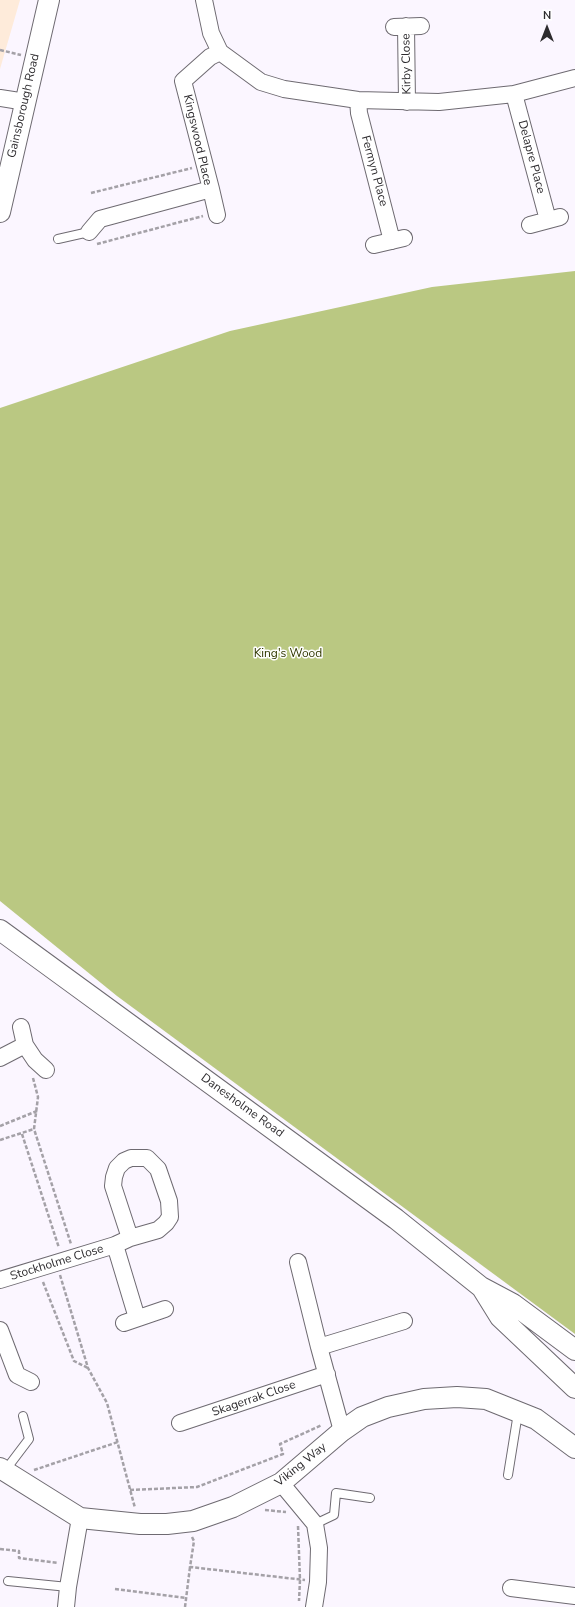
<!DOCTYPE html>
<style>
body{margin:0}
#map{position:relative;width:575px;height:1607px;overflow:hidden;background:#fbf6ff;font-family:"Nunito Sans",sans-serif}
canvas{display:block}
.north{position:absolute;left:527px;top:8px;width:40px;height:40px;-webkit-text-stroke:3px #fff;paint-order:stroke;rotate:0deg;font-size:11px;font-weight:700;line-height:16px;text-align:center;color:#2d2b2e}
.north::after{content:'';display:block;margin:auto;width:14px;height:18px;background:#2d2b2e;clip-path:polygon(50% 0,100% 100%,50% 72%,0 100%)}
</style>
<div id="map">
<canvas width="575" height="1607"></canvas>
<div class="north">N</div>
</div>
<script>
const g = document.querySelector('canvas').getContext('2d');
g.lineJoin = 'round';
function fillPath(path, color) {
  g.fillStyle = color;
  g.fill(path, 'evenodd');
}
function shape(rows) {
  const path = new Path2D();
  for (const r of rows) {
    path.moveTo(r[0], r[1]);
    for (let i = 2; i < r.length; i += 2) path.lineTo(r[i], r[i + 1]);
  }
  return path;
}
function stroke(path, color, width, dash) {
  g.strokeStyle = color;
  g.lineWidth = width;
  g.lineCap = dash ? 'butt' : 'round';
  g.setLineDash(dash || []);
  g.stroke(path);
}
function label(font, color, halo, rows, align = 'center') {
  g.font = font + ' "Nunito Sans",sans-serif';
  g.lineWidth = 3;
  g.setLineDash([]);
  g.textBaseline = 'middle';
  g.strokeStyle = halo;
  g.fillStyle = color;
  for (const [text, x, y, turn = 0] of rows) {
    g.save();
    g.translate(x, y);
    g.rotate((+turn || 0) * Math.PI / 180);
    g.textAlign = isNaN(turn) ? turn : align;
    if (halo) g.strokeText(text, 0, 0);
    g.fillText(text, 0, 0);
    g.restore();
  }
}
fillPath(shape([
 [0,0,20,0,0,69]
]), '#feebda');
fillPath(shape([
 [575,271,575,1334,117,996,0,901,0,408,230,331,432,287]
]), '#bac882');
const service = shape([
 [58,239,89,232],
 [4,1472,29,1439,23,1416],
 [508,1475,518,1413],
 [315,1524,334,1515,336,1493,370,1498],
 [8,1581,68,1587]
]);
const minor = shape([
 [204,0,211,33,220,52,261,82,284,89,358,100,439,102,514,94,575,78],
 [406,26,407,102],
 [394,27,421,26],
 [514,94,548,220],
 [0,98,26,102],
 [358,100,359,113,392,241],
 [211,189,217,215],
 [530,225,560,217],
 [89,232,100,219,211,189,183,81,210,57,220,52],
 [374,245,404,238],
 [21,1027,25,1045],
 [0,1058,25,1045,35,1060,46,1070],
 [115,1245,137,1318],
 [298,1262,319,1347,342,1431],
 [0,1280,115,1245,130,1238,158,1230,166,1223,170,1217,169,1201,158,1169,147,1158,131,1158,124,1161,117,1168,114,1177,113,1186,130,1238],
 [124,1323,165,1309],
 [0,1330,17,1375,31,1382],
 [319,1347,404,1321],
 [180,1423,327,1374],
 [281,1483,315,1524,319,1548,318,1582,314,1607],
 [511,1588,575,1596],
 [66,1607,68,1587,80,1518]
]);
const tertiary = shape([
 [0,212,49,0],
 [0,930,396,1219,481,1287,513,1304,575,1350],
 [482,1288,500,1317,575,1388],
 [0,1468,80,1518,140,1524,167,1524,193,1521,233,1507,281,1483,342,1431,362,1417,388,1407,424,1399,457,1397,486,1399,536,1419,575,1448]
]);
stroke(service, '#6e6a71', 10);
stroke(minor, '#6e6a71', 18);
stroke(tertiary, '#6e6a71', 22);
stroke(shape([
 [0,50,21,55],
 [91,193,192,168],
 [97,244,203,216],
 [33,1078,38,1097,34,1129,71,1244],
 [0,1126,37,1111],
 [22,1134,59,1248],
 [0,1140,34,1129],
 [60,1275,88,1368,107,1403,135,1508],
 [43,1282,74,1361,88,1368],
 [34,1470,118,1442],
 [130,1490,197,1487,283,1454,280,1444,322,1425],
 [265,1510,286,1512],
 [298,1526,300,1580,299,1601],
 [192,1537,194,1541,190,1567,305,1580],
 [0,1549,19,1551,19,1558,58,1563],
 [115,1589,186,1598],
 [185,1607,190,1567]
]), '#a4a1a7', 2.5, [4, 2]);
stroke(service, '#fff', 8);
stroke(minor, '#fff', 16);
stroke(tertiary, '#fff', 20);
label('12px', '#2d2b2e', '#fff', [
 ["Kirby Close",407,64,-91],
 ["Gainsborough Road",24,106,-77],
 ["Kingswood Place",197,140,77],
 ["Delapre Place",531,157,75],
 ["Fermyn Place",374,171,75],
 ["Danesholme Road",242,1106,36],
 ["Stockholme Close",57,1263,-17],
 ["Skagerrak Close",254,1399,-19],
 ["Viking Way",301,1465,-39]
]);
label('12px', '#313800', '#fff', [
 ["King's Wood",288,654]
]);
</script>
